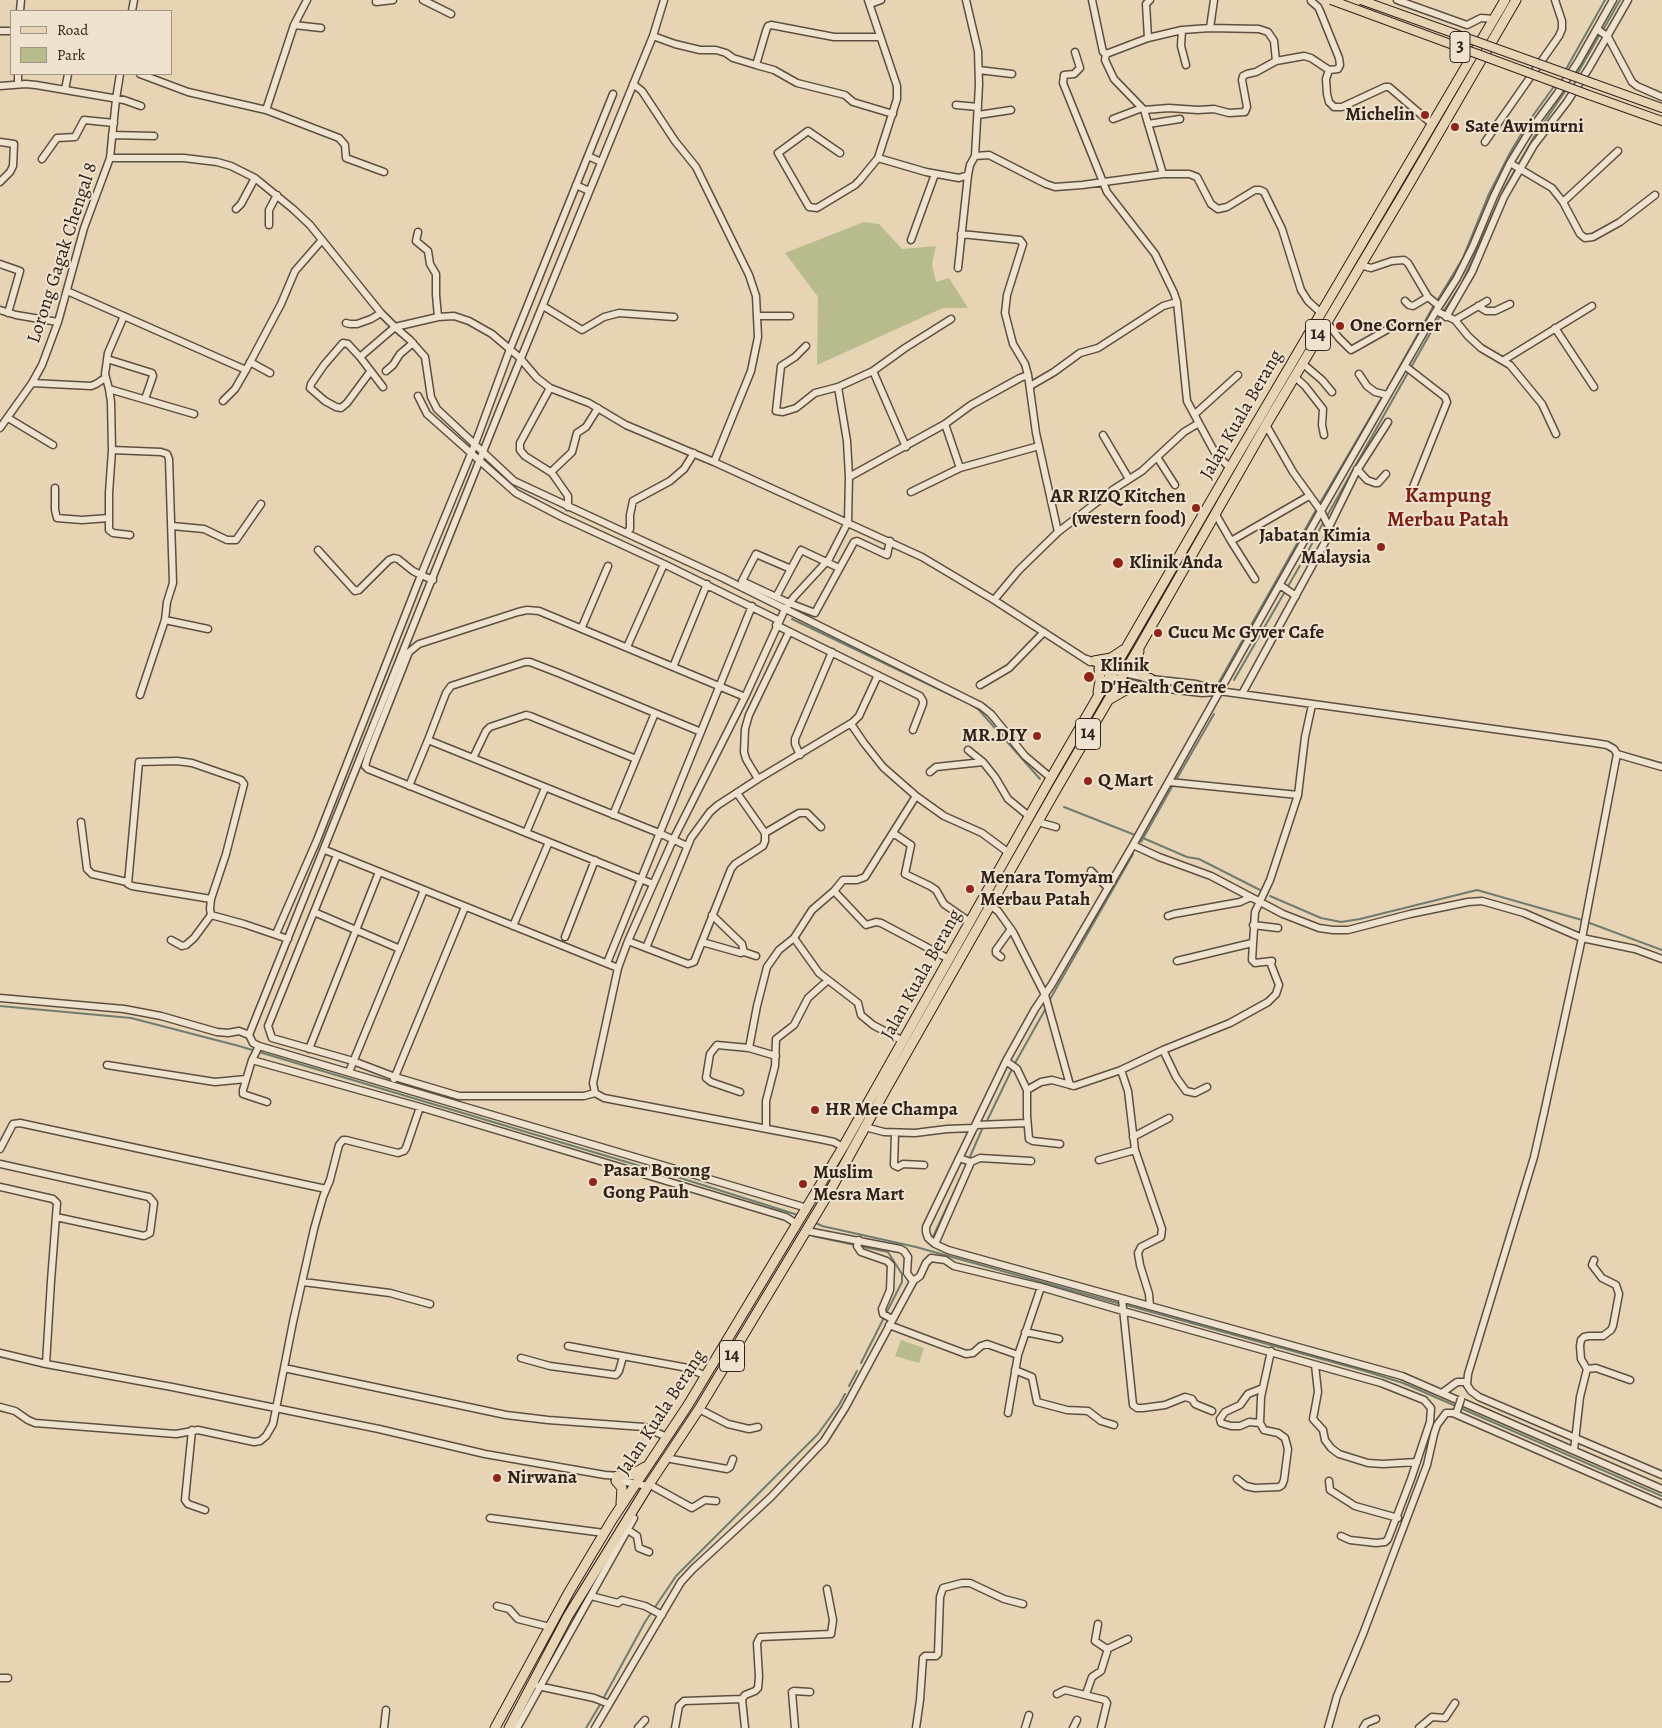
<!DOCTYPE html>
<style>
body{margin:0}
#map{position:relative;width:1662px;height:1728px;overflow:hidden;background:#e7d4b5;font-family:Alegreya,serif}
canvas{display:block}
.legend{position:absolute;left:10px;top:10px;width:162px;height:65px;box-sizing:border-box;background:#efe3cf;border:1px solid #a39586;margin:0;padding:6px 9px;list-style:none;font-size:15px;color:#312119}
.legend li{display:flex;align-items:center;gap:10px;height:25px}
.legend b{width:25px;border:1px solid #a39586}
</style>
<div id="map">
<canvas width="1662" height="1728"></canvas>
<ul class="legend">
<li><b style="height:6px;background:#e7d4b5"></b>Road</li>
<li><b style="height:14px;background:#b8bc8c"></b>Park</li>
</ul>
</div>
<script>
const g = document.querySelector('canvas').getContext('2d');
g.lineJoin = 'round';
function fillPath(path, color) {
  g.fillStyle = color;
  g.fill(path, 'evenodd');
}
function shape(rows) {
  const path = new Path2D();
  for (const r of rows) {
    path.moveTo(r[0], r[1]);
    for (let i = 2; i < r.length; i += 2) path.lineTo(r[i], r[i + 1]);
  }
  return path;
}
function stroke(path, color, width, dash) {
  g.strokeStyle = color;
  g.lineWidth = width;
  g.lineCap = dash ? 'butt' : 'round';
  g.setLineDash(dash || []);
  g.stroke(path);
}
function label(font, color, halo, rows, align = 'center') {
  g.font = font + ' Alegreya,serif';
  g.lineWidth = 4;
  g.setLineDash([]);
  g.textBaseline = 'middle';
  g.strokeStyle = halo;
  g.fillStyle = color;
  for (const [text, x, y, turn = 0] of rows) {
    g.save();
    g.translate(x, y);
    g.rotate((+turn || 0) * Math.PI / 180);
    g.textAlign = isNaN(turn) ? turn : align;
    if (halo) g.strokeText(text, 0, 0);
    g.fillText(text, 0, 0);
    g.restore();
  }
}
fillPath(shape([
 [864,222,879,224,902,249,936,246,932,265,936,282,949,278,968,308,943,308,817,365,818,297,785,253],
 [901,1340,924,1348,919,1363,895,1356]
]), '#b8bc8c');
stroke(shape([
 [1603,30,1620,0],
 [1565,71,1605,0],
 [1576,76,1600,34],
 [1437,301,1463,258,1489,194,1510,153,1529,121,1555,85],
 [1443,312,1462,283,1504,189,1534,137,1566,90],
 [1385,393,1434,305],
 [1320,503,1382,397],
 [1327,516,1440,316],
 [792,619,959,699],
 [1234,680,1306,555,1324,521],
 [1219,682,1316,510],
 [970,704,979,710,1040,779],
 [1176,780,1214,714],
 [1064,807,1135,835],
 [1143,838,1187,857,1199,859,1260,890],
 [1141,842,1173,785],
 [1270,896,1321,918,1341,922,1360,919,1477,890,1582,920],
 [1587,922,1662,950],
 [1049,1001,1133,854],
 [0,1006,131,1018,239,1046,650,1169],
 [1014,1065,1046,1008],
 [986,1123,1012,1069],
 [969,1159,983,1127],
 [655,1170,798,1215],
 [814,1222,822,1226,916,1247,1121,1304],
 [813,1236,855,1245],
 [932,1239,967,1164],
 [859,1246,888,1252,902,1274,902,1282,861,1363],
 [1126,1305,1365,1371,1403,1383,1662,1496],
 [849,1386,857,1371],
 [603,1699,645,1622,676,1576,818,1434,839,1405,845,1394],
 [586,1728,601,1703]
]), '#6f7c6f', 2);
const minor = shape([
 [423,0,451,14],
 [966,0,978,51,979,85,975,156],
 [1092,0,1103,52,1106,54],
 [1397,0,1467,25,1481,18,1494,19],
 [1613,0,1578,62,1557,94,1529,132,1510,163,1494,196,1473,246,1457,278,1436,311,1321,511,1133,845,1052,984,1035,1009,1006,1061,926,1227,926,1232,928,1238,935,1244,948,1250,1402,1376,1662,1489],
 [376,2,393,0],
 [870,4,881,0],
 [20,11,21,0],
 [132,11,134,0],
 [294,25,307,0],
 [1210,28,1259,29,1268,32,1274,41,1276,61],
 [1597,29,1608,37,1632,82,1637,86,1662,97],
 [1182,30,1181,46,1186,65],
 [0,31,11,31],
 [653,36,675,44,700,50,716,50,726,53,733,58,756,65,766,31,768,26,771,25,834,37,880,37],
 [1148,38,1146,4,1150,0],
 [1075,52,1080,68,1074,74,1064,75,1063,83,1107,192,1155,254,1174,293,1177,302,1187,401,1214,451,1220,458,1230,468],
 [756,65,774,70,797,83,845,95,853,102,893,114],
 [979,70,1012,74],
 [1329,70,1326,79,1327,94,1329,102,1334,107,1342,107,1385,87,1389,87,1432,124],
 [140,74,188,92,266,110,294,25,321,28],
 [18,84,18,74],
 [633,84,642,91,675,141,696,167,749,275,756,296,758,337,751,371,714,462],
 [0,86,26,84,36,85,124,100,141,106],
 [65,90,68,74],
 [956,105,978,107],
 [266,110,339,138,345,145,346,158,384,172],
 [1144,110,1169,108,1198,110,1214,109,1229,113,1245,112,1247,107,1242,80,1243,76,1247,74,1256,72,1276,61,1304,56,1311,58,1329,70,1338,69,1340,65,1339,58,1320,11,1318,7,1311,1],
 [978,115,1011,110],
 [1113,119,1142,108],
 [1148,124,1180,119],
 [112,135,154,136],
 [0,142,14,144,13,166,10,172,0,182],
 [1485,142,1559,36,1562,29,1562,21,1555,0],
 [840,153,808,131,778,153,809,207,817,208,855,185,860,180,878,158,897,99,897,86,868,0],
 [588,156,601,162],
 [110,158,184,158,217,162,231,166,255,178,293,209,310,225,381,313,395,327,438,317,454,316,469,321,492,334,519,357,537,378,550,388,589,403,626,425,714,462,922,557,994,600,1090,662],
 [878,158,926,172,959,178,968,175],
 [42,159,57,138,75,137,84,120,114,123],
 [1510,163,1552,188,1563,202,1618,151],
 [1163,174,1144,110,1114,79,1105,60,1106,54,1148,38,1182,30,1210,28,1214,0],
 [576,185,589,191],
 [1563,202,1580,234,1585,238,1593,237,1620,222,1655,195],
 [236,209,241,204,255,178],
 [269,225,269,210,277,195],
 [418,232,416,241,428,251,430,264,436,274,436,295,438,317],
 [961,234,1020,240,1023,244,1007,295,1005,313,1013,344,1025,364,1028,375],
 [911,240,935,174],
 [0,264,20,271,8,313],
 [1360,265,1371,268,1392,261,1404,260,1408,263,1428,297,1439,306],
 [958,268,968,175,970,165,975,156,989,155,1046,184,1055,187,1082,185,1163,174,1189,174,1197,177,1211,204,1218,209,1227,207,1255,190,1260,190,1264,192,1282,229,1301,290,1308,301,1321,313],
 [67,291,246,370,281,304,295,271,322,240],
 [1405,301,1409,305,1413,306,1428,297],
 [543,306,582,330,604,317,619,313,674,317],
 [1478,306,1486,311,1495,311,1510,304],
 [0,310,16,315,58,322],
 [1436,311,1455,320,1468,336,1481,348,1510,365,1542,404,1556,434],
 [124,316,108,353,105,374,109,389,111,402,112,450,161,452,167,454,169,459,173,583,167,602,165,620,140,695],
 [757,316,790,316],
 [1446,317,1472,272,1504,197,1534,145,1567,102,1589,68,1628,0],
 [1455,320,1487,301],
 [1326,321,1339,338,1351,350,1390,328],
 [346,323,350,324,357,324,371,319,381,313],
 [1555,328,1594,387],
 [806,346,795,357,781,366,776,411,783,412,796,408,815,393,838,387,847,441,849,477,848,522,829,559,794,597,785,609,745,697,673,840,628,941,618,968,593,1083,595,1093,604,1098,820,1139,834,1142,843,1147],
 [360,357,383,387],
 [107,359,152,373,153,376,145,399],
 [1504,360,1592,306],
 [250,362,270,373],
 [1302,363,1322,380,1332,392],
 [1405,366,1445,397,1447,402,1411,492],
 [386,371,393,365,400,354,413,343],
 [873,371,905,348,951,319],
 [370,372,347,403,341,408,336,407,325,401,310,388,311,384,324,365,343,343,348,344,360,357,395,327,410,340,425,357,431,397,437,409,514,481,723,578,981,706,991,714,1025,756,1051,778],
 [1359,374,1367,386,1375,392,1387,395],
 [1294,376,1305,386,1323,409,1322,425,1324,435],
 [32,383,91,386,96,384,105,378],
 [1030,386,1054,372,1080,353,1098,348,1163,306,1177,302],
 [838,387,873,371,906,447],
 [550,388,520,443,520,450,525,456,552,473,568,496,568,507],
 [109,389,194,414],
 [418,396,427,414,516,493,562,517,664,564,778,620],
 [223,401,235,389,246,370],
 [1195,414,1238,375],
 [8,418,53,445],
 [945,424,960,468],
 [0,428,32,383,42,365,58,322,84,228,110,158,116,99,120,74],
 [1103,435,1129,479],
 [112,450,109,493,109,530,113,533,130,535],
 [1157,457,1175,485],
 [1357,469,1367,480,1375,483,1378,483,1386,474],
 [551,472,572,452,577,433,586,427,598,408],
 [849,477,945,424,971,405,1020,378,1028,375,1036,433,1058,532],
 [55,488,55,510,57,518,82,520,109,518],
 [911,492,960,468,1039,446],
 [1215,513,1231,541,1309,496],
 [172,526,204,529,227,540,236,540,261,504],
 [1329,527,1356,472,1388,422],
 [626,533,630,529,630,515,633,501,670,481,684,469,694,453],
 [1231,541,1255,579],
 [318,550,355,591,359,590,389,560,394,558,398,559,413,571,421,575,475,444,510,349,613,94],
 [791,569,756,554,742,581,789,603,815,613,854,542,857,541,887,555,890,541],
 [1280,585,1296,596],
 [776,597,801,550,839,568],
 [994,600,1019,570,1058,532,1114,489,1142,471,1184,432,1199,423],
 [165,620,208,629],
 [776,625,920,696,923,701,923,704,913,730],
 [582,627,608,566],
 [627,647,664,564],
 [1087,659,1114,671,1124,673,1151,679,1196,684,1219,691,1595,743,1607,745,1614,749,1617,754,1582,938,1544,1113,1534,1157,1468,1374,1467,1385,1471,1391,1479,1397,1662,1475],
 [673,667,707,584],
 [1098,668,1119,680,1142,686,1202,693,1216,692],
 [980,685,1009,668,1044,632],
 [1242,694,1331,531,1321,511,1293,472,1266,425],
 [851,724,864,743,883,767,916,796,944,816,982,833,1009,853],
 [428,740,446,693,451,686,525,662,530,662,561,674,655,713],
 [968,750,983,762],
 [1617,754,1662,767],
 [800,755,795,744,795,739,832,652],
 [473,758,486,731,490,727,526,715,530,716,636,759],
 [930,772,936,767,983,762,995,777,1008,799,1030,817],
 [758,779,746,759,744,752,745,729,749,715,789,632],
 [1169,782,1298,795],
 [409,786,428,740,659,833,687,846],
 [613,815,655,713,701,732],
 [81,822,87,869,92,874,127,882],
 [1038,822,1056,827],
 [526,833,545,788],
 [765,833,799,813,807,813,821,827],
 [893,833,911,845,905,874,930,886,936,890,944,904,970,922],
 [1133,845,1159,857,1211,876,1283,914,1319,928,1333,930,1348,930,1410,914,1468,902,1482,901,1524,913,1582,938,1635,949,1662,959],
 [325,850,618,968],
 [337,855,268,1026,272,1038,353,1061,395,1077,459,1096,584,1096,595,1093],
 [1091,871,1108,888],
 [653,884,368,769,365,766,368,756,409,652,419,644,518,612,527,610,539,611,745,697],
 [834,891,866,925,876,922,881,923,949,959],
 [991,906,998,911,1013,932,1045,995,1070,1085],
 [314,912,400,949],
 [211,915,244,924,288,939],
 [1168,916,1174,914,1240,902,1251,897],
 [1253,925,1278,928],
 [513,926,549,842],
 [276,934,317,840,421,575,433,580],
 [565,937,595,860],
 [794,938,812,910,834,891,843,880,857,880,865,877,916,796],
 [171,940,182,946,186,945,194,938,211,915,210,909,211,899,226,854,244,784,241,780,192,763,177,761,139,762,128,884,132,886,211,899],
 [628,941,688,964,694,962,731,869,735,864,763,846,765,841,765,833,737,793],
 [702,942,741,953,744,952,742,944,712,915],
 [646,948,691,838,710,812,718,805,758,779,853,722,859,716,878,675],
 [744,952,756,956],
 [1001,957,996,953,996,950,1011,929],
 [1177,961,1252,943],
 [1272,961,1255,963,1252,960,1255,912,1270,880,1298,795,1305,737,1312,705],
 [607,963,752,606],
 [0,998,124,1009,161,1016,217,1032,228,1033,239,1031,249,1035,253,1043,259,1046,807,1208],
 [249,1035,501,407,653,36,664,0],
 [259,1046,252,1060,420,1107,590,1158,786,1217,797,1224],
 [749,1048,757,1006,767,967,779,950,794,938,819,973,858,1003,861,1015,873,1025,903,1041],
 [309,1049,379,872],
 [1163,1050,1176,1077,1186,1091,1195,1093,1207,1087],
 [252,1060,243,1090,243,1094,267,1102],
 [1006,1061,1017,1069,1027,1090,1041,1082,1052,1080,1074,1086,1121,1070,1163,1050,1230,1023,1268,1002,1276,994,1279,985,1270,962],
 [107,1065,215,1082,246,1079],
 [1121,1070,1128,1091,1135,1150,1162,1229,1161,1237,1141,1247,1138,1253,1140,1265,1149,1294,1150,1306],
 [349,1072,424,890],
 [394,1079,465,907],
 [1027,1090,1027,1116,1029,1139,1033,1141,1060,1144],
 [740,1092,711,1082,706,1078,710,1054,717,1045,749,1048,776,1056],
 [976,1125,1027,1123],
 [865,1127,884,1132,915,1133,947,1129,974,1128],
 [766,1129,766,1101,775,1066,776,1039,794,1025,808,998,828,980],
 [895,1133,894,1165,898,1167,903,1164,924,1165],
 [1133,1137,1169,1118],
 [0,1149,13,1124,20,1123,326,1189],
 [1099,1160,1135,1150],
 [971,1162,980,1158,1031,1161],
 [0,1164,149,1197,154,1203,150,1233,144,1236,56,1217],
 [650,1176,655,1163],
 [0,1187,53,1199,57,1203,51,1281,46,1364],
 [807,1231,900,1249,904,1251,908,1257,907,1273,912,1280,916,1279,920,1276,926,1263,931,1258,945,1260,954,1266,1041,1287,1123,1311,1381,1383,1424,1400,1431,1408,1430,1422,1411,1479,1388,1539,1385,1542,1376,1543,1350,1540,1341,1536],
 [859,1240,857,1246,861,1252,887,1261,891,1265,890,1290,882,1309,883,1314,892,1319],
 [935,1244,971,1162,959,1158],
 [303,1282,390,1293,430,1304],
 [1122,1299,1133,1405,1137,1408,1143,1408,1165,1405,1185,1397,1192,1399,1195,1404,1212,1411],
 [889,1325,966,1354,973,1353,981,1346,987,1344,1018,1355,1041,1287],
 [1025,1332,1059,1339],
 [568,1346,688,1368,706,1376],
 [0,1353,46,1364,172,1387,379,1429,485,1454,605,1475,621,1476],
 [521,1358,550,1366,616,1375,619,1371,623,1357],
 [1315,1365,1318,1392,1313,1419,1323,1430,1325,1440,1331,1448,1339,1454,1368,1463,1383,1464,1417,1462],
 [284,1368,506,1415,548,1420,644,1427,667,1437],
 [1587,1369,1581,1359,1580,1346,1581,1340,1584,1337,1589,1336,1603,1336,1611,1330,1613,1326,1619,1294,1616,1285,1602,1278,1592,1265,1594,1260],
 [1015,1370,1032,1377,1037,1402,1067,1410,1088,1411,1101,1421,1114,1425],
 [1442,1393,1457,1382,1467,1382],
 [0,1407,15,1411,28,1420,35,1423,176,1434,198,1430,254,1442,260,1441,266,1436,273,1424,293,1322,314,1229,323,1197,330,1180,339,1145,343,1140,346,1140,398,1153,404,1151,406,1148,420,1107],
 [699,1409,728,1424,749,1429,758,1427],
 [1008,1413,1018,1355],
 [1260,1423,1249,1422,1240,1426,1231,1426,1221,1423,1220,1419,1225,1412,1240,1405,1248,1394,1263,1388],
 [192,1430,185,1500,188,1504,205,1510],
 [1574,1450,1580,1397,1587,1369,1596,1368,1630,1380],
 [671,1459,727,1469,730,1467,733,1459],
 [1237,1479,1246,1486,1255,1488,1279,1487,1282,1485,1284,1480,1288,1449,1285,1438,1278,1433,1264,1430,1260,1423,1261,1397,1271,1351],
 [615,1480,648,1486],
 [1329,1481,1330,1490,1355,1506,1398,1518],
 [654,1487,692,1508,705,1500,716,1501],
 [490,1518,604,1533],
 [628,1530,637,1536,639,1548,649,1552],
 [591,1596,618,1603,622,1600,645,1606,662,1615],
 [497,1606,509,1609,518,1619,550,1627],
 [1107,1649,1128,1639],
 [0,1678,8,1678],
 [538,1686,594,1698,609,1704],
 [1057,1694,1065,1690,1105,1700,1107,1703,1101,1728],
 [1086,1694,1092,1677,1101,1671,1107,1652,1107,1649,1095,1641,1098,1624],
 [742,1699,745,1695,755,1691,758,1688,759,1677,757,1643,760,1637,831,1634,833,1620,827,1589],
 [384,1728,386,1710],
 [517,1728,634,1518],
 [595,1728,681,1582,693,1569,771,1497,824,1441,845,1408,914,1280],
 [638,1728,645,1720],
 [675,1728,679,1706,684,1701,742,1699,745,1728],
 [795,1728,792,1692,794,1691,810,1692],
 [916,1728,920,1700,923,1658,925,1656,936,1656,938,1654,940,1597,943,1588,962,1583,970,1583,1004,1599,1023,1604],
 [1025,1728,1029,1715],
 [1073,1728,1077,1720],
 [1328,1728,1337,1696,1363,1634,1427,1465,1434,1434,1437,1425,1446,1413,1453,1413,1662,1504],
 [1363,1728,1366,1723,1376,1719],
 [1419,1728,1432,1717,1445,1718,1455,1703]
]);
const major = shape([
 [1595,84,1662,108],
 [1589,95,1662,121]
]);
const highway = shape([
 [1139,651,1137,662,1138,670,1143,676,1151,679],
 [1094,661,1111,658,1123,650],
 [1098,692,1100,681,1099,669],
 [1110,699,1129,688,1142,686],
 [617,1476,631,1475,645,1467],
 [616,1481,622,1488,621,1503],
 [495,1728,569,1592,612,1520,688,1405,843,1147,1048,783,1230,468,1505,0],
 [509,1728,568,1616,648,1486,699,1409,830,1191,886,1089,1057,788,1140,646,1266,425,1408,186,1516,0]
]);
stroke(minor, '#5e4e40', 9);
stroke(major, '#312119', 10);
stroke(highway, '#312119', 11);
stroke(minor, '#efe3cf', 6);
stroke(major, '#e7d4b5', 8);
stroke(highway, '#e7d4b5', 9);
const minorBridge = shape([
 [1457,1411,1461,1399]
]);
const majorBridge = shape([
 [1331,0,1589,95],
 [1361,0,1595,84]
]);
stroke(minorBridge, '#5e4e40', 9, []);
stroke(majorBridge, '#312119', 10, []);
stroke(minorBridge, '#efe3cf', 6);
stroke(majorBridge, '#e7d4b5', 8);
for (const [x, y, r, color] of [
 [1425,115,5,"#8f2418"],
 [1455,127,5,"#8f2418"],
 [1340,326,5,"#8f2418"],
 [1196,508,5,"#8f2418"],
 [1381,547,5,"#8f2418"],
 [1118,563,6,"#8f2418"],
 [1158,633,5,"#8f2418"],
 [1089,677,6,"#8f2418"],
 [1037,736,5,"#8f2418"],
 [1088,781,5,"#8f2418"],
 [970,889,5,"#8f2418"],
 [815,1110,5,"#8f2418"],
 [593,1182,5,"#8f2418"],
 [803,1184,5,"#8f2418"],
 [497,1478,5,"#8f2418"]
]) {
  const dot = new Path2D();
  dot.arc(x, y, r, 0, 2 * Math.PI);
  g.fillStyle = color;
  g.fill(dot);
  stroke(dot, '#efe3cf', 2);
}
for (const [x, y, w] of [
 [1460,47,20],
 [1318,335,25],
 [1088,734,25],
 [732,1356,25]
]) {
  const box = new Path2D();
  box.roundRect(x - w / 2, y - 15.5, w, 31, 4);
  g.fillStyle = '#efe3cf';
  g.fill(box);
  stroke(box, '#312119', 1);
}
label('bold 18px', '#312119', null, [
 ["3",1460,47],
 ["14",1318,335],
 ["14",1088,734],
 ["14",732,1356]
]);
label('bold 19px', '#312119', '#efe3cf', [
 ["Michelin",1415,115,"right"],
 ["Sate Awimurni",1465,127],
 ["One Corner",1350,326],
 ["AR RIZQ Kitchen",1186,497,"right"],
 ["(western food)",1186,519,"right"],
 ["Jabatan Kimia",1371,536,"right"],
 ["Malaysia",1371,558,"right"],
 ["Klinik Anda",1129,563],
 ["Cucu Mc Gyver Cafe",1168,633],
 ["Klinik",1100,666],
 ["D'Health Centre",1100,688],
 ["MR.DIY",1027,736,"right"],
 ["Q Mart",1098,781],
 ["Menara Tomyam",980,878],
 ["Merbau Patah",980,900],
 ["HR Mee Champa",825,1110],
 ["Pasar Borong",603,1171],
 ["Gong Pauh",603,1193],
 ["Muslim",813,1173],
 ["Mesra Mart",813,1195],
 ["Nirwana",507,1478]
], 'left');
label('19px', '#312119', '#efe3cf', [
 ["Lorong Gagak Chengal 8",63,253,-72],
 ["Jalan Kuala Berang",1242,415,-60],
 ["Jalan Kuala Berang",922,975,-61],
 ["Jalan Kuala Berang",662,1413,-57]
]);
label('bold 21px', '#7a1f14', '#efe3cf', [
 ["Kampung",1448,497],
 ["Merbau Patah",1448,521]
]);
</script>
